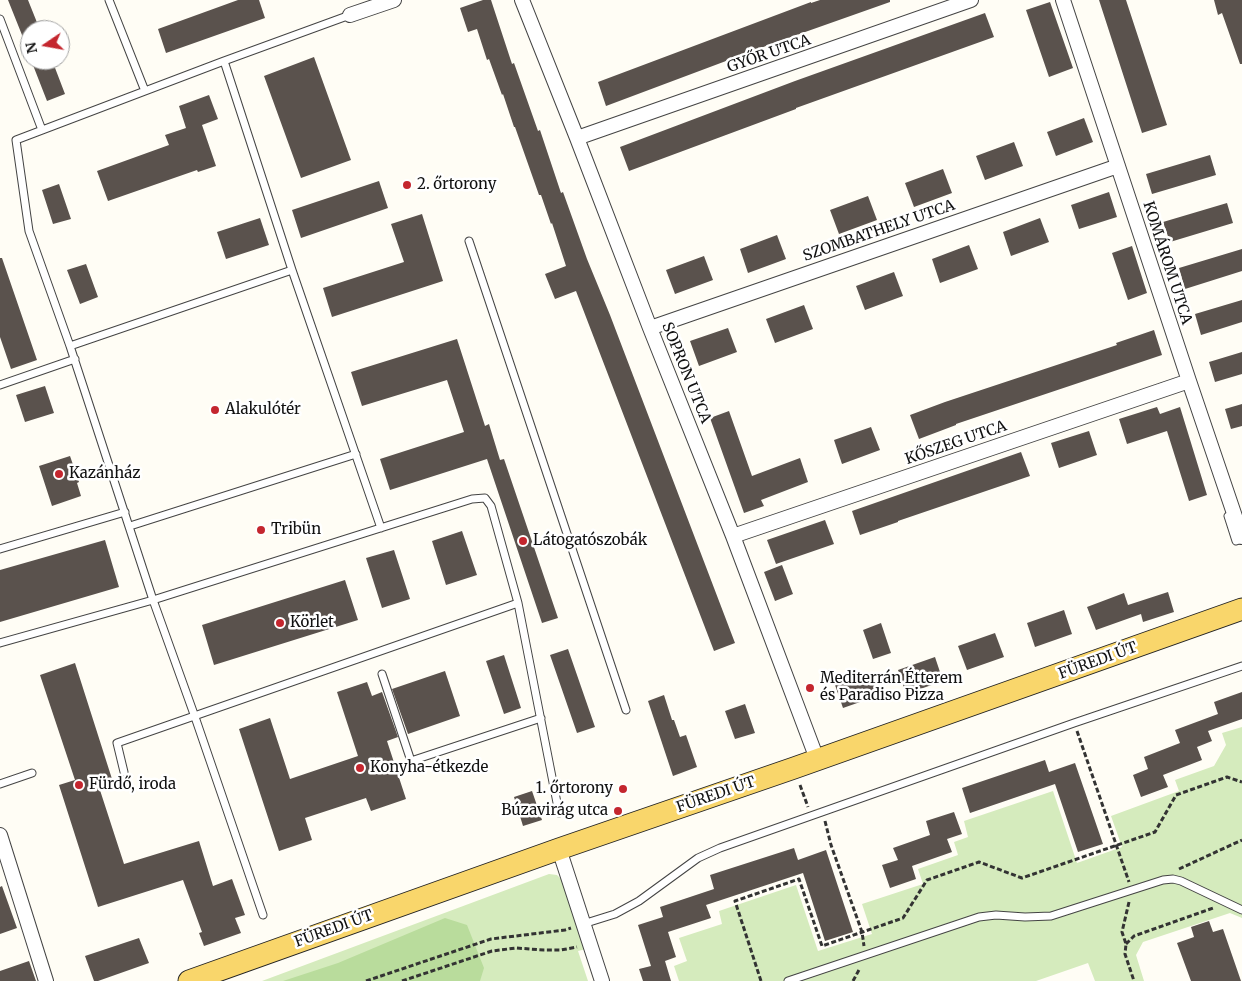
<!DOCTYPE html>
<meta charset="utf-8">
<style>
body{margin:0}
#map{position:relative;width:1242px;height:981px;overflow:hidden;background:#fffdf5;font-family:Merriweather,serif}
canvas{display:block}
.north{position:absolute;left:20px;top:20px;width:50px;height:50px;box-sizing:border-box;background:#fff;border:1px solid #a0a0a0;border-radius:50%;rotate:258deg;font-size:14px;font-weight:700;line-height:20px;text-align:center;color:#111}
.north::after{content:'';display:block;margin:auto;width:18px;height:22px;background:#c4262e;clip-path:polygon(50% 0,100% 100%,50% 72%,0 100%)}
</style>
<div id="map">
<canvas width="1242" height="981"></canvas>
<div class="north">N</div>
</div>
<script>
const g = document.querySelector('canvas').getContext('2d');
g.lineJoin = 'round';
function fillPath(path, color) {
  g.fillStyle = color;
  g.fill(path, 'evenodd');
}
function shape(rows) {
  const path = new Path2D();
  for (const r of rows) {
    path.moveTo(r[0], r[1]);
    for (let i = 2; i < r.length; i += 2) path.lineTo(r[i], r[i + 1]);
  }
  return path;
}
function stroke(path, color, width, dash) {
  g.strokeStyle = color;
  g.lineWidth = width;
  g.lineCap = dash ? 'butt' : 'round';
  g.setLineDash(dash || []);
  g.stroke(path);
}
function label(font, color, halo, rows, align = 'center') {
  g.font = font + ' Merriweather,serif';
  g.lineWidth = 5;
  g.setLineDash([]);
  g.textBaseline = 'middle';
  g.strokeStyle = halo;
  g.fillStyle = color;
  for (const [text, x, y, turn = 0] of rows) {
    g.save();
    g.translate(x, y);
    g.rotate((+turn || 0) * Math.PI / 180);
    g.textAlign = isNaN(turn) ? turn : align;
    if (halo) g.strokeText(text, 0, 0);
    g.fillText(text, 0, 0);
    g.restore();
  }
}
fillPath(shape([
 [1242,727,1242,918,1230,913,1143,942,1136,955,1144,981,1095,981,1088,963,1036,981,679,981,674,966,687,961,679,938,722,924,719,911,796,885,818,951,872,934,862,904,923,884,918,869,958,855,954,842,968,837,964,821,1053,791,1077,863,1122,847,1111,816,1179,791,1175,780,1214,766,1226,745,1222,733],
 [549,874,557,875,564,882,586,949,578,951,588,981,262,981]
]), '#d5ebbd');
fillPath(shape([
 [445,918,467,925,484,968,480,981,283,981,338,963]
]), '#b9dc9c');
fillPath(shape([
 [8,0,28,0,40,30,30,30,30,55],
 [238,0,259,0,265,18,166,53,158,29],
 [483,0,491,0,512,64,514,63,538,131,540,130,561,193,563,192,587,259,610,315,735,643,714,651,576,291,555,299,545,274,566,266,552,223,551,224,541,195,539,195,515,127,514,127,503,94,502,95,489,59,487,60,477,29,468,32,460,8],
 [820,0,890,0,890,2,774,43,606,106,598,82,811,2,811,3],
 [1099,0,1126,0,1167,125,1142,133],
 [1214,0,1242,0,1242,64,1240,64,1222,13,1218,15],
 [1050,2,1073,68,1049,77,1026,10],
 [985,13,994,37,796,108,796,109,629,171,620,147,795,81],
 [314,57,351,160,301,178,264,76],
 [31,60,52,60,65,94,47,101],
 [209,95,218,119,202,125,216,166,198,172,197,170,108,201,97,171,169,145,165,135,186,128,179,106],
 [1084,118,1093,142,1056,156,1047,132],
 [1014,142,1023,166,985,180,976,156],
 [1210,155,1216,175,1152,194,1146,174],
 [943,169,952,193,914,207,905,183],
 [379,181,388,208,301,238,292,210],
 [59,184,71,219,53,224,42,190],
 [1109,192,1117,217,1079,229,1071,205],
 [868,196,877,220,839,234,830,210],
 [1227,203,1233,223,1170,242,1163,222],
 [422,214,443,281,332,317,323,288,404,262,391,224],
 [260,218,269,245,226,259,217,232],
 [1040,218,1049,242,1011,256,1003,232],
 [777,235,786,259,748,273,740,249],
 [969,245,978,269,940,283,932,259],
 [1132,246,1147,293,1128,300,1112,253],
 [1242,249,1242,271,1185,289,1179,268],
 [704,256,713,280,675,294,666,270],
 [0,258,2,258,37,360,11,369,0,337],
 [86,264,98,297,80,304,67,270],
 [894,272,903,296,865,310,856,286],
 [1242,300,1242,322,1201,335,1195,314],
 [804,305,813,329,775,343,766,319],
 [728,328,737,352,699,366,690,341],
 [1154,330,1162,355,956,424,956,425,919,439,910,415,945,402,1117,345,1116,343],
 [457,339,485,426,489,424,500,460,504,459,558,618,542,623,487,459,390,490,380,459,464,432,447,380,362,406,351,372],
 [1242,352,1242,374,1215,382,1209,362],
 [45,386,54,413,25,422,16,395],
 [1242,404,1242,426,1231,429,1225,409],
 [1157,407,1160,414,1180,407,1207,495,1189,501,1167,431,1127,444,1119,419],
 [729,411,752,476,800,458,808,482,761,500,764,506,744,513,710,418],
 [871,427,880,450,842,464,834,440],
 [1089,431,1097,455,1059,468,1051,443],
 [1021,452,1030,476,898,521,898,522,860,535,852,511],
 [70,456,79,482,77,483,81,496,52,506,39,466],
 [825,520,834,544,776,564,767,540],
 [462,531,477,575,446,585,432,541],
 [105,540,119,587,0,622,0,570],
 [394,550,410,599,382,608,366,558],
 [782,565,793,594,775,601,764,572],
 [345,580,358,620,214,665,202,625],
 [1168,592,1174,612,1143,622,1141,614,1096,630,1087,607,1124,593,1128,605],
 [1064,610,1072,634,1035,647,1027,623],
 [881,623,891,653,873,659,863,630],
 [995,633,1004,657,967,670,958,646],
 [568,649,595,727,577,733,550,655],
 [504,655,521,708,504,714,486,661],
 [935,657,943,681,906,694,898,670],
 [75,663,112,779,98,784,124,864,199,841,213,886,232,879,245,915,235,918,241,933,204,946,199,933,202,932,183,880,98,907,59,785,75,780,40,675],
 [445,671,460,716,408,734,392,689],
 [872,672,880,695,843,708,835,685],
 [367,682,372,696,382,692,398,737,387,741,406,799,371,811,366,798,305,818,312,840,279,851,239,729,270,718,290,779,358,756,337,692],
 [1242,692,1242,719,1208,731,1212,741,1197,747,1202,760,1163,775,1168,787,1141,797,1133,775,1148,769,1144,757,1180,743,1175,730,1218,714,1214,702],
 [664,695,672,720,674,720,680,737,686,735,697,767,673,776,648,701],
 [745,704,755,733,735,739,725,711],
 [1045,760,1049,772,1075,763,1103,844,1078,852,1055,784,970,813,962,788],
 [532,791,542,820,523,826,514,797],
 [954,812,962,834,947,839,952,852,912,866,916,879,890,888,882,865,898,860,893,848,930,835,926,821],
 [794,848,798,860,826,850,853,932,825,941,803,873,706,905,711,918,668,932,676,957,665,961,671,981,643,981,639,969,651,966,638,925,663,917,660,907,714,889,710,875],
 [2,886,17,928,0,934,0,887],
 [1209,921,1213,932,1223,929,1241,981,1191,981,1177,943,1194,937,1191,927],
 [139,938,149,963,98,981,94,981,85,956],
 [29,961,36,981,0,981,0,971]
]), '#5a524d');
const lane = shape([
 [109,0,145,91],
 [350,15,224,61,292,270,381,528],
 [0,19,42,130],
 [469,241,626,710],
 [70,346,29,231,16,140,224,61],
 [0,385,75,359],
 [1228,516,1236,541,1242,539],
 [130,526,356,454],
 [0,549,125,512],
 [0,643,153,600,472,499,485,498,491,506,518,603],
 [382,674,411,761,541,718],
 [124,772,117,743,518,603,559,813],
 [0,784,32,773],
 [263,915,195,717,153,600,70,346,292,270],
 [583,924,615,914,639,901,698,858,720,848,1074,723,1242,666],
 [788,981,979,917,996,915,1025,917,1051,916,1163,880,1173,879,1181,881,1242,910]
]);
const street = shape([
 [522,0,577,138,650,328,733,536,817,759],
 [1063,0,1189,381,1242,537],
 [350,15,394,0],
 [577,138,971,0],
 [650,328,1118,166],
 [733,536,1189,381],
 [0,835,46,981],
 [559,849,602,981]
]);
const primary = shape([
 [189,981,559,849,794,768,1242,609]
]);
stroke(lane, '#444', 9);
stroke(street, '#444', 16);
stroke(primary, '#222', 23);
stroke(shape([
 [1077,731,1129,882],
 [800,785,808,807],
 [825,821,831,845,862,932,864,946],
 [1179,869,1242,840],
 [1129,902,1122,932,1126,944,1125,954,1134,981],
 [1126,944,1134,936,1213,908],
 [366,981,491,939,565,930,571,928],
 [402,981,492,951,516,948,544,950,561,950,577,947],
 [761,981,735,901,799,879,822,946,903,918,927,880,979,862,1022,878,1155,832,1176,795,1227,777,1242,782],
 [853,981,860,968]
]), '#333', 3, [5, 2.5]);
stroke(lane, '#fff', 7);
stroke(street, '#fff', 14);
stroke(primary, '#f9d66b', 21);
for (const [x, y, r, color] of [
 [407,185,5,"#c4262e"],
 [215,410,5,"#c4262e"],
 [59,474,5,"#c4262e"],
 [261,530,5,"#c4262e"],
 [523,541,5,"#c4262e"],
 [280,623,5,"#c4262e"],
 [810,688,5,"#c4262e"],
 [360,768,5,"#c4262e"],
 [79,785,5,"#c4262e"],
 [623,789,5,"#c4262e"],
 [618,811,5,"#c4262e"]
]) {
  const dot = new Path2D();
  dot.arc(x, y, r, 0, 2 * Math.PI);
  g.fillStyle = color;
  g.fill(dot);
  stroke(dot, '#fff', 2);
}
label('15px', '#111', '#fff', [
 ["GYŐR UTCA",769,54,-19],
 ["SZOMBATHELY UTCA",879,231,-19],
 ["KOMÁROM UTCA",1167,263,72],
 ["SOPRON UTCA",686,373,68],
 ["KŐSZEG UTCA",956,443,-19],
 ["FÜREDI ÚT",1098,661,-20],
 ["FÜREDI ÚT",716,795,-19],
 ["FÜREDI ÚT",334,929,-20]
]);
label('15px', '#111', '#fff', [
 ["2. őrtorony",417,185],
 ["Alakulótér",225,410],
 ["Kazánház",69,474],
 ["Tribün",271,530],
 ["Látogatószobák",533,541],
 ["Körlet",290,623],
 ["Mediterrán Étterem",820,679],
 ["és Paradiso Pizza",820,696],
 ["Konyha-étkezde",370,768],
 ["Fürdő, iroda",89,785],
 ["1. őrtorony",613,789,"right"],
 ["Búzavirág utca",608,811,"right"]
], 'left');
</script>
